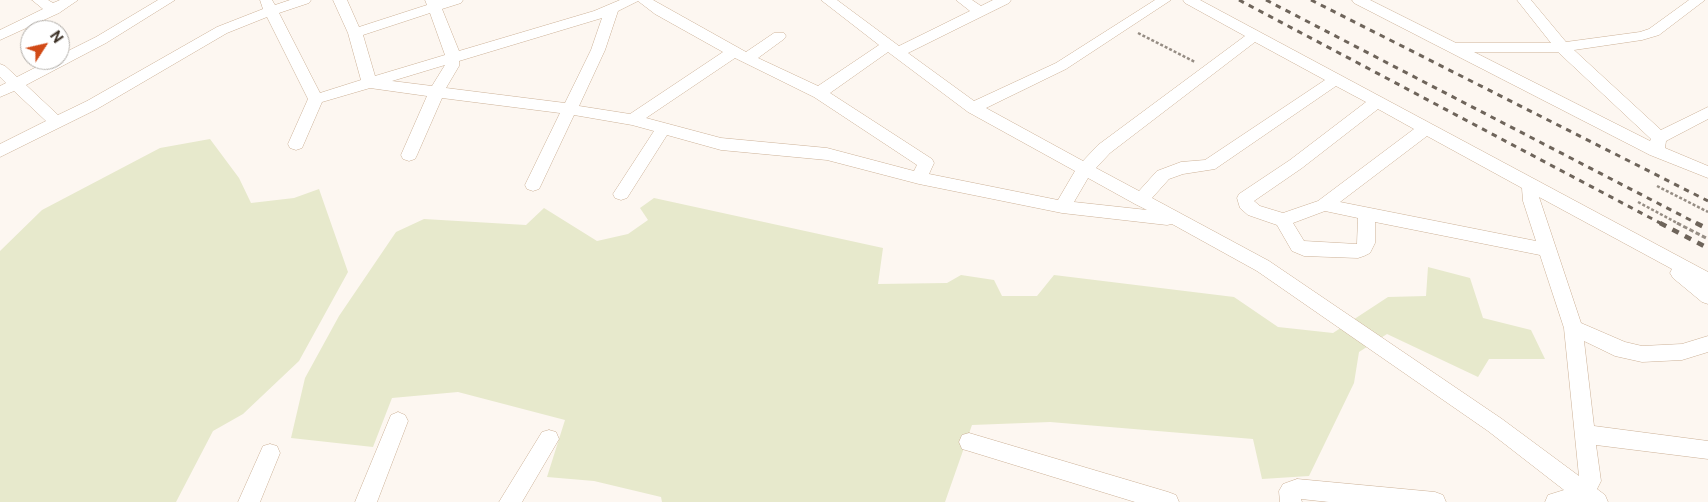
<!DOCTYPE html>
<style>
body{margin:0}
#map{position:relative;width:1708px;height:502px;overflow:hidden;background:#fdf7f1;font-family:"Public Sans",sans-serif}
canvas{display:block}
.north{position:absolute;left:20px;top:20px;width:50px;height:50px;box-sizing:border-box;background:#fff;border:1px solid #b1ada8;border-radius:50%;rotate:55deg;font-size:14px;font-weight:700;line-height:20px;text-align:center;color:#3c3126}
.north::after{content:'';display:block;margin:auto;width:18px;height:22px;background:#d14a16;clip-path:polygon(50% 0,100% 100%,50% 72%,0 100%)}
</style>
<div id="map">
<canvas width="1708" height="502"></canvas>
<div class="north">N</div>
</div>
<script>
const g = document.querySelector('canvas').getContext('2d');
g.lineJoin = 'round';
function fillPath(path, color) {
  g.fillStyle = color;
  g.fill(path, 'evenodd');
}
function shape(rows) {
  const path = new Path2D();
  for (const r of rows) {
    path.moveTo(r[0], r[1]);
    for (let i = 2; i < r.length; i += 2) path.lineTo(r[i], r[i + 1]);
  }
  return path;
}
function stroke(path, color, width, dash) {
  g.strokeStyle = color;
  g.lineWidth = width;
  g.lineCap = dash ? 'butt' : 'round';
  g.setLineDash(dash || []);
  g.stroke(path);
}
fillPath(shape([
 [210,139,239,178,251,203,294,198,319,189,348,272,299,361,243,414,213,431,176,502,0,502,0,251,42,210,160,148],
 [654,198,883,248,878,284,947,283,961,275,994,280,1002,296,1037,296,1054,275,1234,297,1278,327,1333,333,1388,297,1426,296,1428,267,1470,278,1483,318,1531,330,1545,359,1489,359,1478,377,1387,334,1359,352,1354,383,1309,476,1262,479,1253,439,1050,422,972,425,945,502,662,502,661,497,594,481,547,477,565,420,458,392,392,398,373,447,291,438,305,378,339,316,396,232,424,219,526,225,544,208,597,241,628,234,648,220,640,208]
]), '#e7e9cc');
const minor = shape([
 [32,0,48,0,53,3,60,0,78,0,59,13,0,40,0,30,43,9,32,0],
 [158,0,175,0,106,43,26,85,58,115,87,101,217,27,263,9,260,0,272,0,275,5,290,0,311,0,309,3,279,13,320,93,361,80,348,33,333,0,347,0,359,27,427,5,425,0,463,0,461,3,442,9,459,51,594,11,620,0,653,0,746,52,774,33,784,33,786,36,784,39,758,58,818,86,879,45,821,0,837,0,899,46,970,11,956,0,972,0,981,6,993,0,1011,0,1009,3,908,53,974,101,1056,63,1155,0,1171,0,1066,69,986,108,1083,161,1098,145,1245,36,1185,3,1183,0,1200,0,1708,272,1708,304,1702,302,1673,278,1670,273,1672,269,1539,197,1581,323,1625,342,1642,346,1682,344,1708,336,1708,352,1682,360,1642,362,1615,356,1584,341,1594,426,1708,441,1708,459,1596,445,1601,481,1597,489,1605,495,1608,502,1545,502,1548,495,1564,490,1488,431,1257,271,1172,224,1167,225,1062,213,919,184,827,160,721,150,667,135,627,198,621,200,615,198,613,194,654,131,632,125,574,115,541,185,539,189,533,191,527,189,525,185,560,113,442,98,417,155,415,159,409,161,403,159,401,155,427,96,370,88,322,102,302,148,296,150,290,148,288,144,308,99,267,17,227,33,97,109,0,157,0,144,46,121,14,91,0,97,0,86,6,83,0,77,0,64,5,66,17,77,50,60,60,60,60,55,96,37,158,0],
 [638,1,655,14,723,52,630,114,579,106,605,50,618,11,638,1],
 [430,13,445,55,375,76,363,35,430,13],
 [602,18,591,50,565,103,446,88,459,66,459,61,602,18],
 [1255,42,1325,80,1205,160,1181,162,1157,171,1139,191,1096,168,1110,153,1255,42],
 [888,52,968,112,1075,171,1058,200,929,174,934,163,932,159,830,93,888,52],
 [735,58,814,97,917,165,914,171,827,148,721,138,646,118,735,58],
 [445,65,432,86,392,81,445,65],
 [1336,86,1366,102,1290,160,1239,194,1237,198,1240,208,1248,215,1277,225,1292,251,1304,256,1358,258,1364,256,1370,253,1375,243,1375,222,1540,255,1564,328,1579,476,1502,419,1269,261,1152,198,1169,179,1183,174,1215,169,1336,86],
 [1378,109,1414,129,1318,201,1283,213,1260,206,1254,201,1302,168,1378,109],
 [1427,136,1522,188,1523,201,1536,241,1340,202,1427,136],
 [1088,178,1135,204,1147,210,1074,202,1088,178],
 [1325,211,1358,218,1357,244,1304,241,1293,223,1325,211],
 [1352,0,1370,0,1456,43,1551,43,1517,0,1531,0,1566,42,1640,32,1649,29,1689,0,1705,0,1659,35,1642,40,1574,50,1661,130,1708,107,1708,119,1666,141,1665,148,1708,166,1708,178,1650,155,1354,3,1352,0],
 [1474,52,1558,52,1651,139,1650,141,1474,52],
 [398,412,405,415,408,421,377,502,355,502,391,415,398,412],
 [549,430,556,432,559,439,522,502,499,502,542,432,549,430],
 [969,433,1168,492,1176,495,1179,502,1135,502,969,451,962,449,959,442,962,435,969,433],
 [270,444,277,446,280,453,260,502,238,502,263,446,270,444],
 [1297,479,1435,492,1443,495,1446,502,1329,502,1301,499,1302,502,1280,502,1279,491,1283,484,1297,479]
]);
stroke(minor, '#ccb197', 1);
stroke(shape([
 [1138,33,1195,62],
 [1657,186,1708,212],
 [1638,202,1679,224]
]), '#968d84', 2.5, [3, 2]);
stroke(shape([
 [1677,223,1708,239]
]), '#968d84', 3, [4.5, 2.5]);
fillPath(minor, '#fff');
stroke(shape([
 [1239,0,1662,224],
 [1266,0,1698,224],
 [1311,0,1708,201]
]), '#6e645a', 3, [5.5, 5.5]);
stroke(shape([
 [1660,223,1708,248],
 [1696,223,1708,229]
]), '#6e645a', 4.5, [7, 7]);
</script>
